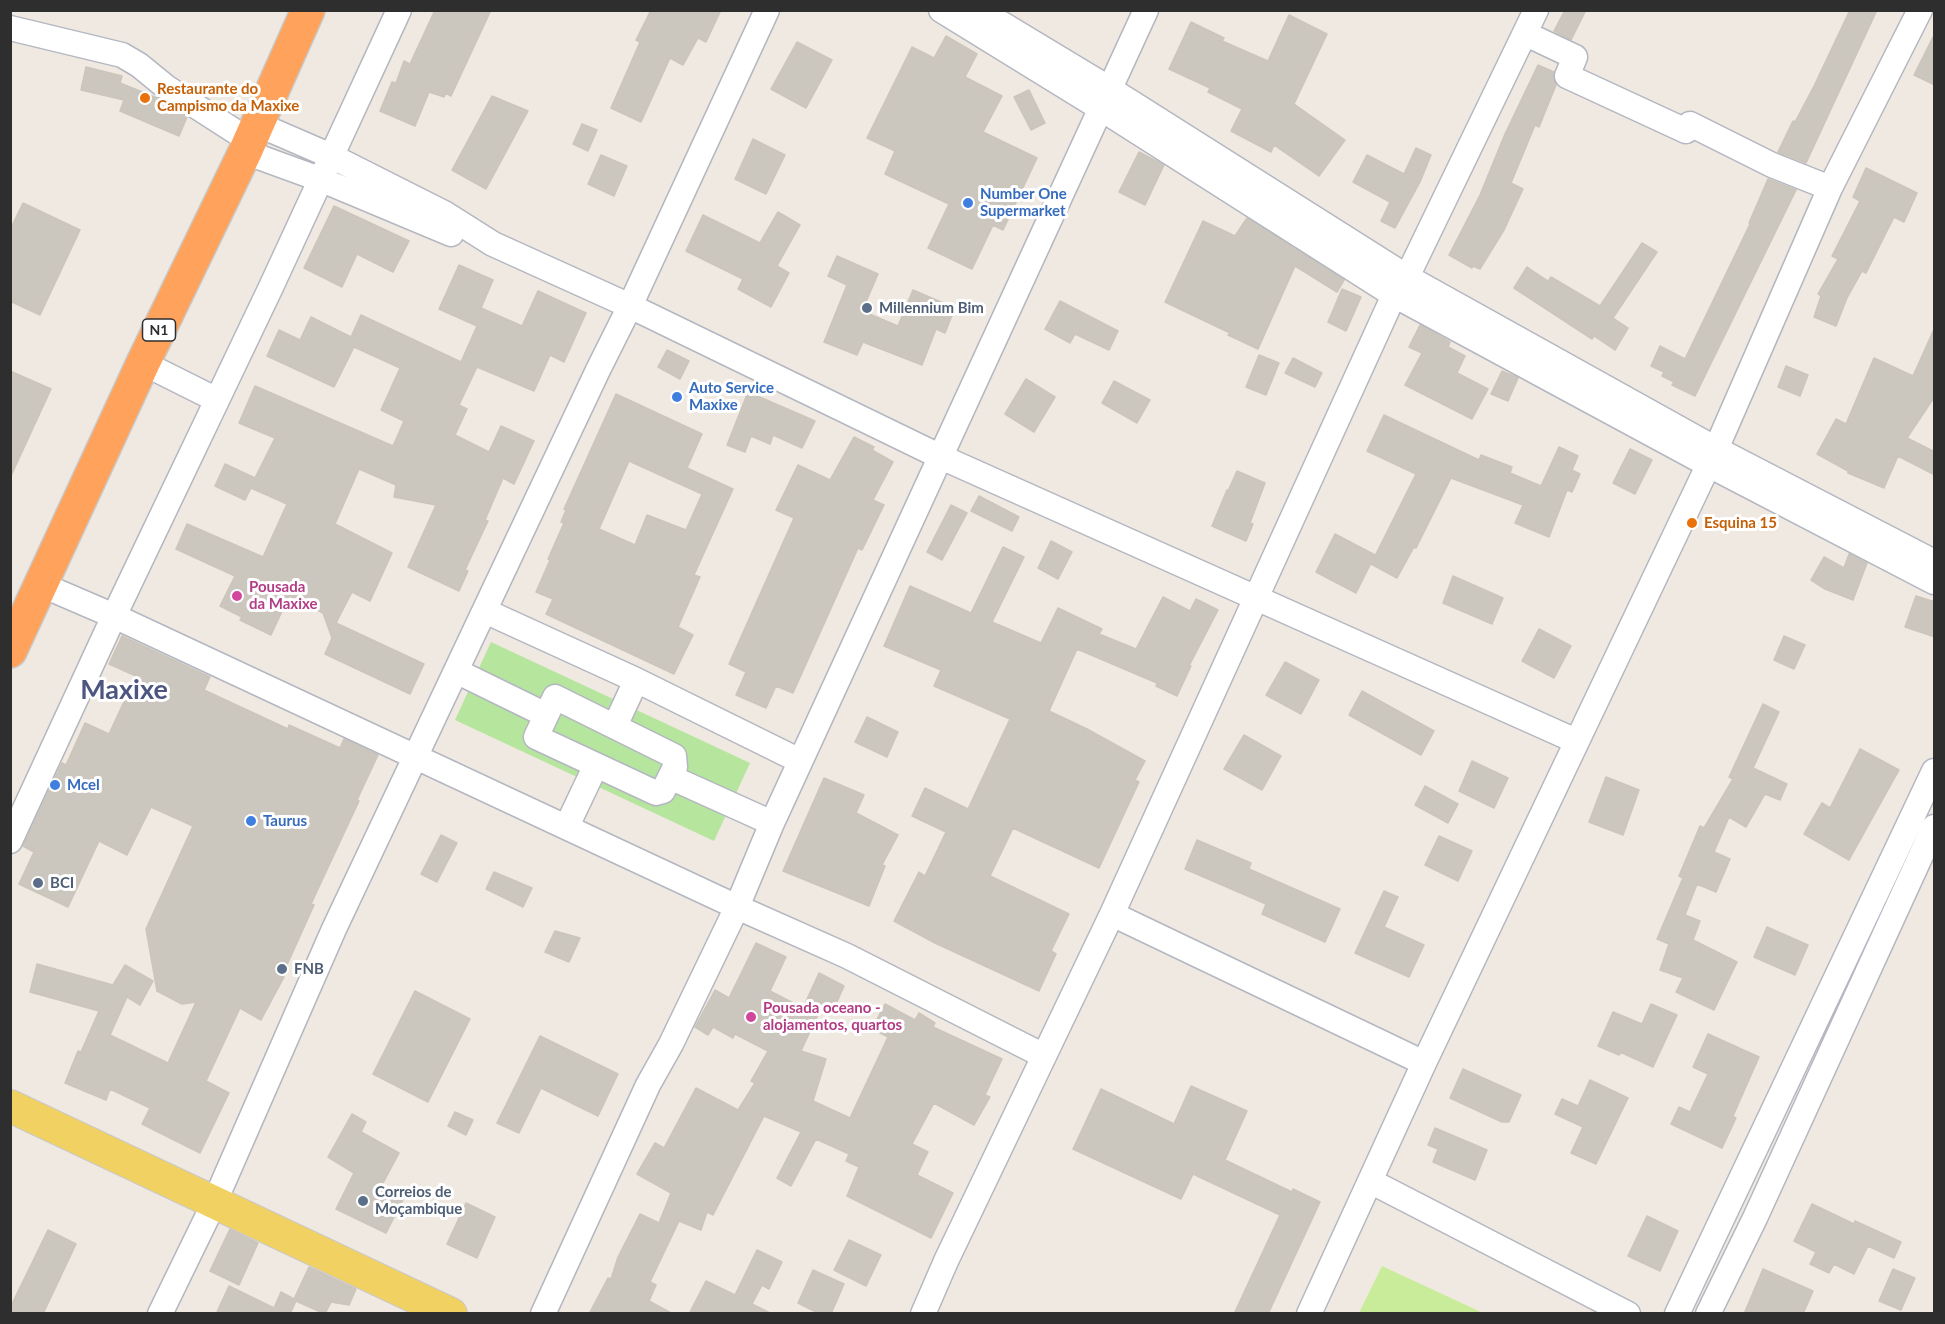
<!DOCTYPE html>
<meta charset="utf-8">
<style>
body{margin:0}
#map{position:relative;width:1945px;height:1324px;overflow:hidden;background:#efe9e1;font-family:Lato,sans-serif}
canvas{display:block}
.frame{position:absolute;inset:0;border:12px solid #2e2e2e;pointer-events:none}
</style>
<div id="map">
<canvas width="1945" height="1324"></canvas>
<div class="frame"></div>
</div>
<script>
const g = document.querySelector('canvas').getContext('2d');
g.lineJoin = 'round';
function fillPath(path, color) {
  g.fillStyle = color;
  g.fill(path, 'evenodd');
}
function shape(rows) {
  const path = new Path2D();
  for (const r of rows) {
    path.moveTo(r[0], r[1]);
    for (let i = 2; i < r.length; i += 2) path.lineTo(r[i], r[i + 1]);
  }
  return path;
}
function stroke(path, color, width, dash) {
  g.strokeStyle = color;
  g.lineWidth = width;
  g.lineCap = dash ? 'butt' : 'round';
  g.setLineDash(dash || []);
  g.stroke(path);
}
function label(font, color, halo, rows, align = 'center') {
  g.font = font + ' Lato,sans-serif';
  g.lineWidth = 6;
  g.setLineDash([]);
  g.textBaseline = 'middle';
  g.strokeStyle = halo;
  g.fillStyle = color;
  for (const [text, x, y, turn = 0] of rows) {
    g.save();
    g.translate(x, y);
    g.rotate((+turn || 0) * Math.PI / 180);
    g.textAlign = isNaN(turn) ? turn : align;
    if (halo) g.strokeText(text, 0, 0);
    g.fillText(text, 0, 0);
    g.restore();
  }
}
fillPath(shape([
 [491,642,750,763,714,841,455,720]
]), '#b6e59e');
fillPath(shape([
 [1382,1266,1483,1313,1359,1313]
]), '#c9ec9a');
const building = shape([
 [435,10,491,10,451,96,446,93,444,97,429,92,415,126,380,111,392,82,396,83,404,61,410,64,435,10],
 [651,10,721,10,706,42,698,38,683,65,670,58,641,122,611,108,640,42,636,40,651,10],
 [1565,10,1586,10,1571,40,1554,31,1565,10],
 [1850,10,1877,10,1806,163,1778,152,1793,121,1795,122,1814,86,1850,10],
 [1289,15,1327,34,1294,104,1345,140,1319,176,1274,145,1271,152,1231,131,1242,109,1208,92,1210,88,1169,69,1191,22,1224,38,1222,41,1268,61,1289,15],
 [1935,33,1935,85,1914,75,1935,33],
 [946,36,977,54,965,77,1002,96,983,132,1037,158,1003,230,993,225,972,269,928,248,949,204,885,174,895,151,867,138,912,47,934,58,946,36],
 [797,42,832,60,806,108,771,89,797,42],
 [1538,65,1554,72,1553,78,1556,85,1539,127,1535,125,1511,183,1523,189,1504,230,1480,269,1473,266,1472,268,1449,255,1480,195,1505,134,1538,65],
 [86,67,122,76,120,83,157,98,187,117,179,136,120,111,124,100,81,90,86,67],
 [1029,90,1045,123,1031,130,1014,97,1029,90],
 [492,96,528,111,486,189,452,170,492,96],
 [582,124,597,130,588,151,573,144,582,124],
 [753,139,785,155,766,194,735,179,753,139],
 [1416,148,1431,155,1420,182,1395,228,1381,221,1390,202,1353,182,1367,155,1404,174,1416,148],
 [1139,152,1164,165,1145,205,1119,192,1139,152],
 [601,155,627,166,614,196,588,184,601,155],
 [1866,168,1917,193,1904,222,1894,217,1866,273,1862,271,1847,298,1836,326,1814,317,1821,296,1818,294,1838,259,1832,256,1860,201,1853,197,1866,168],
 [1768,179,1796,190,1695,396,1672,385,1674,382,1662,376,1664,372,1651,366,1660,346,1685,359,1750,224,1749,223,1768,179],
 [23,203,80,230,40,315,10,301,10,230,23,203],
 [334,206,409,241,393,272,357,254,342,287,304,268,334,206],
 [778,212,800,225,777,266,789,273,771,307,738,289,743,279,686,251,703,215,760,243,778,212],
 [1247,218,1344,280,1337,292,1295,266,1258,349,1228,335,1230,333,1165,302,1203,221,1235,236,1247,218],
 [1642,243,1657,252,1613,318,1628,328,1615,350,1594,336,1592,339,1514,288,1527,267,1548,281,1551,277,1600,306,1642,243],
 [837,256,878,274,862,311,898,326,913,290,955,308,945,333,936,329,922,365,863,342,857,355,824,342,847,285,828,276,837,256],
 [459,265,493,280,481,308,522,326,538,291,586,313,564,362,550,355,534,391,477,367,459,405,467,409,455,435,489,452,501,426,534,441,514,484,503,478,485,520,488,521,465,570,468,571,459,591,408,567,436,505,394,497,396,485,359,469,335,524,392,553,370,601,352,592,336,623,424,664,410,694,325,654,332,638,323,613,289,596,271,635,240,620,242,617,220,606,235,576,176,549,187,524,263,557,287,504,251,488,245,500,215,486,225,464,255,478,275,438,239,423,255,386,393,446,404,421,381,410,400,368,354,347,334,387,267,356,279,330,300,340,311,317,351,337,361,315,461,362,477,326,439,309,459,265],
 [1342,289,1361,297,1346,331,1328,322,1342,289],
 [1060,301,1118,331,1109,350,1075,334,1070,343,1045,329,1060,301],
 [1420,325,1450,342,1448,347,1465,356,1457,373,1488,389,1472,419,1405,385,1422,353,1409,347,1420,325],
 [1935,327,1935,396,1907,438,1935,452,1935,475,1898,456,1884,488,1848,473,1848,471,1817,454,1836,419,1846,424,1874,358,1913,376,1935,327],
 [667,350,689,361,680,379,658,367,667,350],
 [1259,355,1279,363,1266,395,1246,387,1259,355],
 [1293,358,1322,373,1315,387,1285,373,1293,358],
 [1786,366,1808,375,1800,396,1778,387,1786,366],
 [10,371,51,389,10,478,10,371],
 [1502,371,1518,378,1508,401,1491,394,1502,371],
 [1026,379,1055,397,1034,432,1005,414,1026,379],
 [1114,381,1150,400,1137,423,1102,403,1114,381],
 [748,392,815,421,802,448,773,435,770,444,751,436,745,452,727,445,748,392],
 [616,394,702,434,687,468,733,489,694,575,700,577,678,627,693,635,674,674,546,614,553,599,536,592,550,560,548,559,564,523,561,522,566,510,564,509,616,394],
 [629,461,702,494,686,530,647,515,635,545,599,529,629,461],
 [1384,415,1479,460,1481,455,1512,467,1510,473,1541,486,1559,447,1578,456,1572,470,1580,474,1572,492,1567,490,1549,537,1515,523,1523,505,1451,478,1416,548,1414,547,1397,578,1371,564,1416,474,1367,451,1384,415],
 [854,437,874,447,872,450,893,462,873,500,884,505,862,550,858,548,793,693,776,686,766,708,736,695,746,672,729,664,794,518,776,510,798,465,830,480,854,437],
 [1630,449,1652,460,1635,494,1613,483,1630,449],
 [1237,471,1265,483,1250,523,1253,524,1246,541,1212,526,1227,490,1228,491,1237,471],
 [979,496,1019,517,1012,531,971,511,979,496],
 [951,505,967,513,942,560,927,552,951,505],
 [1335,534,1375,555,1356,593,1316,572,1335,534],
 [1051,541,1072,552,1058,579,1038,568,1051,541],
 [1003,547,1024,557,992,622,1041,643,1058,608,1102,629,1099,634,1136,649,1163,597,1190,611,1196,599,1218,610,1189,666,1191,666,1177,696,1156,686,1157,683,1077,649,1049,711,1087,729,1145,761,1135,780,1139,782,1099,868,1013,828,990,876,1069,914,1051,951,1056,954,1039,991,935,943,894,921,919,872,925,876,946,832,912,816,925,788,968,809,1010,719,934,686,941,670,884,646,910,586,971,613,1003,547],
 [1849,554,1867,563,1853,600,1825,589,1811,580,1824,557,1844,568,1849,554],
 [1453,576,1503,598,1492,624,1443,603,1453,576],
 [1916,596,1935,602,1935,637,1905,627,1916,596],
 [1539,629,1571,646,1554,678,1522,661,1539,629],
 [122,636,210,677,204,690,288,729,289,725,340,748,344,739,378,755,357,800,359,801,311,904,314,905,282,976,284,977,261,1020,240,1008,206,1081,229,1093,200,1153,142,1124,150,1108,110,1089,106,1100,65,1083,78,1051,81,1052,99,1011,30,992,37,964,113,985,125,965,153,981,140,1005,127,997,110,1035,168,1063,196,1002,182,1004,157,991,146,929,193,826,151,807,127,855,99,841,68,907,19,884,34,852,23,846,62,763,66,765,85,723,109,734,136,676,109,664,122,636],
 [1784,636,1805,645,1794,669,1774,660,1784,636],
 [1285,662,1319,680,1301,714,1266,695,1285,662],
 [1362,691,1434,731,1421,755,1349,715,1362,691],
 [1763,704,1779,712,1753,768,1787,784,1780,800,1765,794,1746,827,1729,817,1714,852,1730,859,1716,892,1697,884,1685,915,1700,921,1693,940,1737,962,1714,1010,1676,992,1683,978,1660,970,1669,944,1657,939,1683,878,1679,876,1700,826,1704,828,1733,779,1729,777,1763,704],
 [867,717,898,732,887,757,855,742,867,717],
 [1244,735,1281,756,1262,790,1224,769,1244,735],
 [1860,749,1899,770,1849,860,1804,834,1822,803,1830,808,1860,749],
 [1472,761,1508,778,1494,808,1459,791,1472,761],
 [1606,777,1639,790,1623,835,1589,822,1606,777],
 [824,778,864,795,856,813,898,835,882,865,885,866,869,906,783,871,824,778],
 [1425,786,1458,804,1448,823,1415,805,1425,786],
 [441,835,457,843,437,882,421,874,441,835],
 [1439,836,1472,851,1458,881,1425,865,1439,836],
 [1197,840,1251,863,1249,869,1340,909,1325,942,1262,914,1266,904,1185,869,1197,840],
 [494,872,532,888,523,907,486,889,494,872],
 [1384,891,1398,897,1384,927,1424,945,1409,977,1355,953,1384,891],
 [1767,927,1808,945,1795,975,1754,957,1767,927],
 [555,931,580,938,569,962,545,952,555,931],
 [756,943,786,957,770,991,803,1008,819,973,844,986,833,1011,822,1006,801,1051,826,1059,813,1101,850,1118,888,1037,872,1029,885,1004,915,1020,919,1013,935,1023,933,1027,1002,1059,985,1095,990,1097,974,1125,934,1103,912,1144,928,1152,917,1175,953,1193,931,1238,847,1196,859,1167,846,1161,849,1154,816,1139,791,1186,777,1178,801,1132,764,1116,713,1215,707,1212,701,1230,679,1221,650,1282,656,1285,649,1301,673,1314,589,1314,608,1278,611,1279,618,1257,640,1214,659,1223,671,1193,637,1174,655,1143,664,1148,696,1088,738,1110,755,1083,751,1081,768,1051,735,1034,733,1038,713,1027,708,1035,695,1027,715,990,729,998,756,943],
 [415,991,470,1019,428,1102,373,1074,415,991],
 [1651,1004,1677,1015,1653,1067,1620,1052,1619,1055,1598,1046,1613,1012,1642,1024,1651,1004],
 [1708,1034,1759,1057,1733,1116,1736,1118,1722,1148,1671,1124,1679,1107,1690,1112,1708,1074,1693,1067,1708,1034],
 [540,1036,618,1074,598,1116,541,1088,519,1133,497,1123,540,1036],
 [1463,1069,1521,1095,1509,1122,1502,1122,1450,1098,1463,1069],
 [1590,1080,1628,1098,1596,1164,1571,1153,1583,1127,1555,1114,1562,1099,1578,1106,1590,1080],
 [1191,1086,1247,1111,1225,1160,1292,1192,1293,1189,1320,1202,1268,1314,1234,1314,1280,1215,1193,1174,1181,1199,1073,1149,1101,1089,1174,1124,1191,1086],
 [455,1112,473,1120,466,1135,448,1126,455,1112],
 [352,1114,366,1122,361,1132,399,1153,382,1185,405,1196,386,1233,336,1209,354,1173,328,1157,352,1114],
 [1435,1128,1487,1150,1475,1180,1433,1162,1438,1149,1428,1145,1435,1128],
 [466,1203,495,1217,477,1258,447,1244,466,1203],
 [1812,1204,1854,1224,1855,1221,1901,1242,1894,1258,1868,1246,1854,1274,1834,1264,1829,1273,1810,1264,1816,1252,1794,1241,1812,1204],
 [1647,1216,1678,1231,1660,1271,1628,1256,1647,1216],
 [230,1229,258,1243,239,1285,210,1271,230,1229],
 [48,1230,76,1244,43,1314,10,1314,10,1308,48,1230],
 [849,1240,881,1255,866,1286,834,1270,849,1240],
 [757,1250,782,1262,769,1289,762,1285,752,1304,772,1314,689,1314,706,1281,735,1295,757,1250],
 [309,1267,356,1289,349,1305,331,1302,325,1314,296,1301,290,1314,216,1314,229,1286,274,1308,281,1292,294,1299,309,1267],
 [1763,1269,1813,1291,1803,1314,1744,1314,1763,1269],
 [1893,1269,1915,1278,1901,1310,1879,1301,1893,1269],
 [813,1270,844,1284,831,1314,820,1314,798,1303,813,1270]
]);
fillPath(building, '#cbc7bf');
stroke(building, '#cbc5ba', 1.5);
const minor = shape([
 [941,10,1100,108,1394,295,1707,464,1934,582],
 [979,10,1110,89,1407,277,1716,449,1934,562],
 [10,28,122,55,139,65,166,87,250,141],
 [1526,34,1575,57,1567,76,1686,131,1690,124,1772,165,1830,188],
 [257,124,331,156,444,213,493,244,630,306,941,457,1576,741],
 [245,152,322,180,451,234],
 [143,363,217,400],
 [42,585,114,616,737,907,847,956,1044,1056],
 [485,611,636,680,800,761],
 [456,671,546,715],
 [555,697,674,756,675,767,663,791,656,793,536,737,555,697],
 [615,726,634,685],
 [670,777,772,823],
 [567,826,596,765],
 [10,841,114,616,271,287,399,10],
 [1112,914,1424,1063],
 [1370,1181,1628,1314],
 [160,1314,215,1201,334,929,598,370,630,306,767,10],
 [543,1314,648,1085,671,1044,737,907,772,823,1146,10],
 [923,1314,946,1261,1112,914,1394,295,1407,277,1536,10],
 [1309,1314,1424,1063,1716,449,1830,188,1920,10],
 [1677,1314,1934,771],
 [1708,1314,1755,1218,1934,827]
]);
const major = shape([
 [10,1106,451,1314]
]);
const highway = shape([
 [10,651,143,363,245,152,308,10]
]);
stroke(minor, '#b4b7c1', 27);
stroke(major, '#c9c9c9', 34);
stroke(highway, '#c9c9c9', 36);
stroke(minor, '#fff', 24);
stroke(major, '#f2d163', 32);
stroke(highway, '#ffa35c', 33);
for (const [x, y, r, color] of [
 [145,98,6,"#e8710a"],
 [968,203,6,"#3f7fe0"],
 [867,308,6,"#5c6f8a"],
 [677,397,6,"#3f7fe0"],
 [1692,523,6,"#e8710a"],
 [237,596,6,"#d1479c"],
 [55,785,6,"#3f7fe0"],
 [251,821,6,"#3f7fe0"],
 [38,883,6,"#5c6f8a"],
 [282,969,6,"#5c6f8a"],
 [751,1017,6,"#d1479c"],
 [363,1201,6,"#5c6f8a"]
]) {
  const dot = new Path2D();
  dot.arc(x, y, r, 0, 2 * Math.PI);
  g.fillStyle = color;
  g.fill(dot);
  stroke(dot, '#fff', 2);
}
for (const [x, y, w] of [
 [159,330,33]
]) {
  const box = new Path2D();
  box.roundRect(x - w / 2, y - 11, w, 22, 4.5);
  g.fillStyle = '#fff';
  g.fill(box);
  stroke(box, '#2e2e2e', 1.5);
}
label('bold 14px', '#2e2e2e', null, [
 ["N1",159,330]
]);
label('bold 15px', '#c56008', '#fff', [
 ["Restaurante do",157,89],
 ["Campismo da Maxixe",157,106],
 ["Esquina 15",1704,523]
], 'left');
label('bold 15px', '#366cbe', '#fff', [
 ["Number One",980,194],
 ["Supermarket",980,211],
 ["Auto Service",689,388],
 ["Maxixe",689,405],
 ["Mcel",67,785],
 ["Taurus",263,821]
], 'left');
label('bold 15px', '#4e5e75', '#fff', [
 ["Millennium Bim",879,308],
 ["BCI",50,883],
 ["FNB",294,969],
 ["Correios de",375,1192],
 ["Moçambique",375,1209]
], 'left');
label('bold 15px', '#b23c85', '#fff', [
 ["Pousada",249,587],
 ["da Maxixe",249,604],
 ["Pousada oceano -",763,1008],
 ["alojamentos, quartos",763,1025]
], 'left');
label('bold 27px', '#4d5680', '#fff', [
 ["Maxixe",124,690]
]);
</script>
